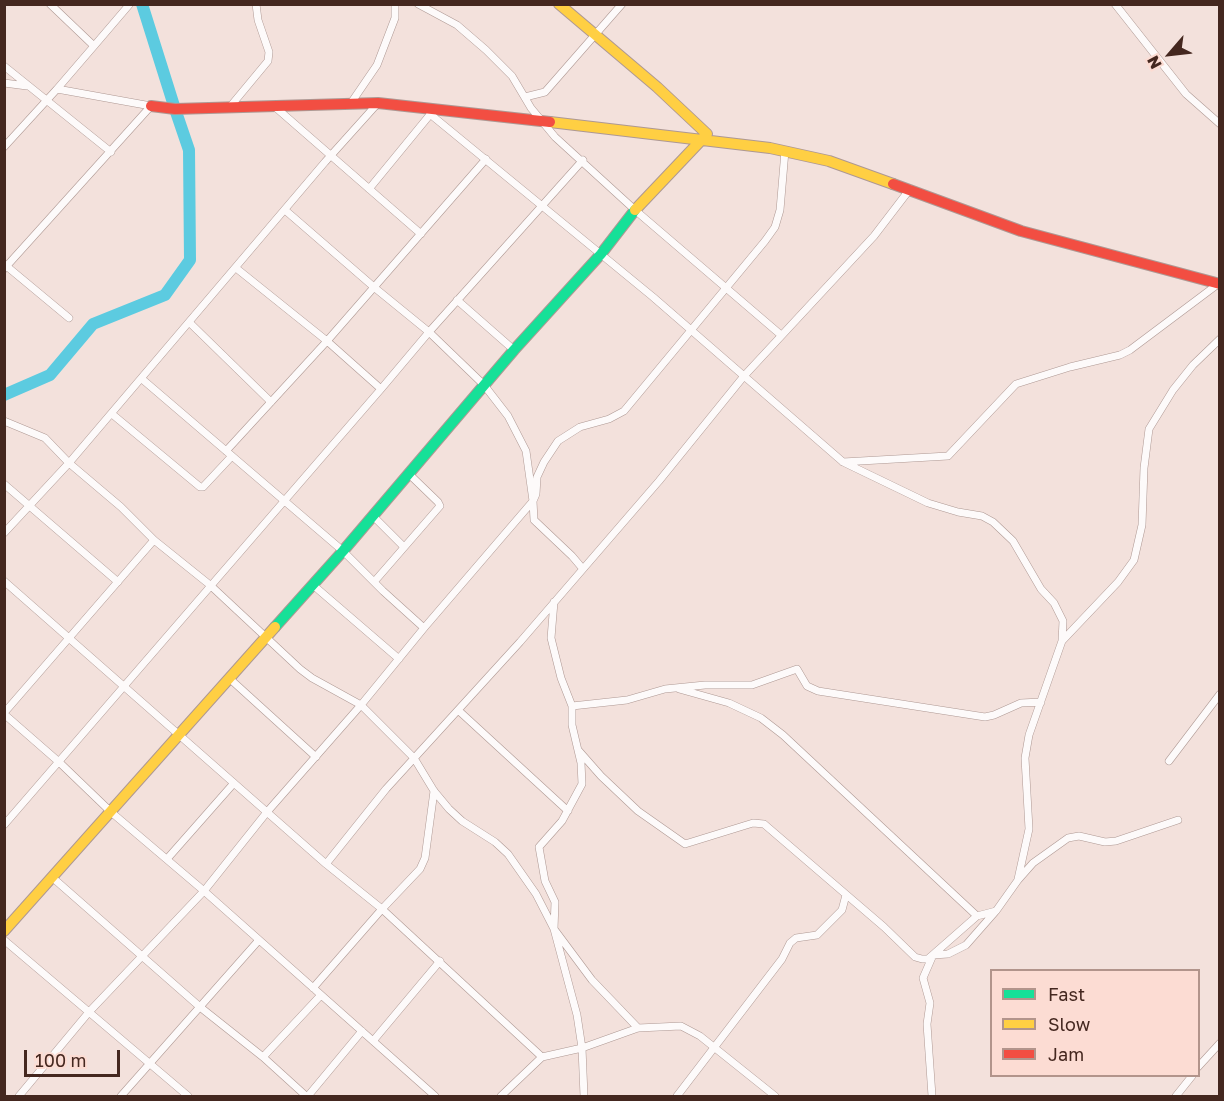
<!DOCTYPE html>
<style>
body{margin:0}
#map{position:relative;width:1224px;height:1101px;overflow:hidden;background:#f3e1dc;font-family:"Golos Text",sans-serif}
canvas{display:block}
.frame{position:absolute;inset:0;border:6px solid #44271f;pointer-events:none}
.legend{position:absolute;left:990px;top:969px;width:210px;height:108px;box-sizing:border-box;background:#fcdcd3;border:2px solid #b2948b;margin:0;padding:8px 10px;list-style:none;font-size:18px;color:#44271f}
.legend li{display:flex;align-items:center;gap:12px;height:30px}
.legend b{width:30px;border:2px solid #b2948b}
.north{position:absolute;left:1140px;top:24px;width:60px;height:60px;-webkit-text-stroke:4px #fcdcd3;paint-order:stroke;rotate:242deg;font-size:16px;font-weight:700;line-height:24px;text-align:center;color:#44271f}
.north::after{content:'';display:block;margin:auto;width:21px;height:27px;background:#44271f;clip-path:polygon(50% 0,100% 100%,50% 72%,0 100%)}
.scale{position:absolute;left:24px;top:1050px;width:96px;height:27px;box-sizing:border-box;border:3px solid #44271f;border-top:0;padding-left:8px;font-size:18px;line-height:21px;white-space:nowrap;color:#44271f;-webkit-text-stroke:4px #fcdcd3;paint-order:stroke}
</style>
<div id="map">
<canvas width="1224" height="1101"></canvas>
<div class="frame"></div>
<ul class="legend">
<li><b style="height:8px;background:#16e098"></b>Fast</li>
<li><b style="height:8px;background:#ffcf43"></b>Slow</li>
<li><b style="height:8px;background:#f24e42"></b>Jam</li>
</ul>
<div class="north">N</div>
<div class="scale">100 m</div>
</div>
<script>
const g = document.querySelector('canvas').getContext('2d');
g.lineJoin = 'round';
function shape(rows) {
  const path = new Path2D();
  for (const r of rows) {
    path.moveTo(r[0], r[1]);
    for (let i = 2; i < r.length; i += 2) path.lineTo(r[i], r[i + 1]);
  }
  return path;
}
function stroke(path, color, width, dash) {
  g.strokeStyle = color;
  g.lineWidth = width;
  g.lineCap = dash ? 'butt' : 'round';
  g.setLineDash(dash || []);
  g.stroke(path);
}
stroke(shape([
 [4,395,50,375,93,324,165,295,190,260,189,150,175,109,142,4]
]), '#5ccbe0', 12);
const street = shape([
 [50,4,94,46,57,89],
 [418,4,457,25,486,50,512,76,531,108,555,137,635,210,781,335],
 [1115,4,1186,94,1220,124],
 [94,46,129,5],
 [4,66,111,152],
 [4,83,27,86],
 [525,97,545,92,622,4],
 [351,103,377,65,395,18,395,4],
 [274,106,421,234],
 [229,108,268,61,269,52,258,20,256,4],
 [430,114,653,297,843,462,928,503,958,512,982,516,993,522,1013,541,1041,589,1054,603,1063,621,1062,641],
 [4,147,57,89,151,106],
 [369,189,433,111],
 [285,210,375,288,429,332,583,160],
 [4,264,69,318],
 [236,268,327,341,486,159],
 [4,269,151,106],
 [457,300,514,350],
 [190,323,271,402],
 [142,379,343,551,383,591,424,628,533,501,536,494,537,477,544,462,558,441,580,427,609,419,624,411,765,241,775,227,780,210,785,151],
 [112,414,200,487,203,487,232,456],
 [4,421,45,438,69,463,121,507,154,540,210,585,300,669,312,678,361,705,414,758,434,791,449,809,462,821,495,842,508,854,536,894,554,929,592,980,638,1028],
 [226,451,327,341,381,389,429,332,484,385,508,416,526,451,533,501,534,520,572,556,583,569,520,642,386,789,326,864],
 [843,462,948,456,1016,384,1070,367,1120,355,1130,350,1218,284],
 [4,484,118,582],
 [373,516,404,547],
 [4,533,69,463,325,162,378,103],
 [583,569,659,481,744,376,874,236,910,189],
 [4,581,326,864,382,909,420,869,425,858,434,791],
 [374,582,440,506,438,502,409,474],
 [313,585,399,659],
 [554,602,551,638,561,678,572,706,572,725,581,763,582,784,562,821,539,847,545,881,555,902,554,929,577,1015,582,1048,584,1096],
 [229,678,316,757],
 [679,689,729,703,761,718,783,735,977,916],
 [572,706,627,700,665,689,705,685,752,685,797,669,807,686,818,691,985,717,994,715,1021,703,1041,702],
 [458,710,568,811],
 [4,713,154,540],
 [4,714,59,762,111,812,204,891,435,1096],
 [579,751,601,776,638,811,685,844,753,823,764,824,884,927,915,957,922,959,928,959,977,916,996,911,1018,880,1033,863,1068,838,1079,836,1105,842,1116,841,1178,820],
 [1169,761,1220,694],
 [4,825,381,389],
 [167,859,234,783],
 [53,878,200,1007,263,1057],
 [1018,879,1029,829,1025,758,1029,735,1062,641,1118,582,1134,560,1142,525,1144,468,1149,429,1173,390,1193,365,1220,339],
 [4,940,188,1096],
 [933,955,948,954,966,945,995,912],
 [313,988,382,909,542,1057],
 [373,1041,440,961],
 [1198,1067,1220,1043],
 [19,1096,89,1012,204,891,267,812,361,705,424,628],
 [121,1096,259,940],
 [306,1096,263,1057,321,995],
 [308,1096,362,1031],
 [501,1096,542,1057,582,1048,638,1028,681,1026,700,1036,775,1096],
 [677,1096,782,959,790,943,796,938,817,935,842,910,846,895],
 [932,1096,927,1024,930,1003,923,978,933,955],
 [1176,1096,1192,1076]
]);
const fast = shape([
 [275,627,343,551,514,350,601,254,635,210]
]);
const slow = shape([
 [559,4,657,87,707,134,635,210],
 [550,122,770,148,829,161,893,184],
 [4,931,275,627]
]);
const jam = shape([
 [151,106,175,109,378,103,550,122],
 [893,184,1021,231,1220,284]
]);
stroke(street, '#ae9893', 8);
stroke(fast, '#ae9893', 12);
stroke(slow, '#ae9893', 12);
stroke(jam, '#ae9893', 12);
stroke(street, '#fdfafa', 7);
stroke(fast, '#16e098', 10);
stroke(slow, '#ffcf43', 10);
stroke(jam, '#f24e42', 10);
</script>
